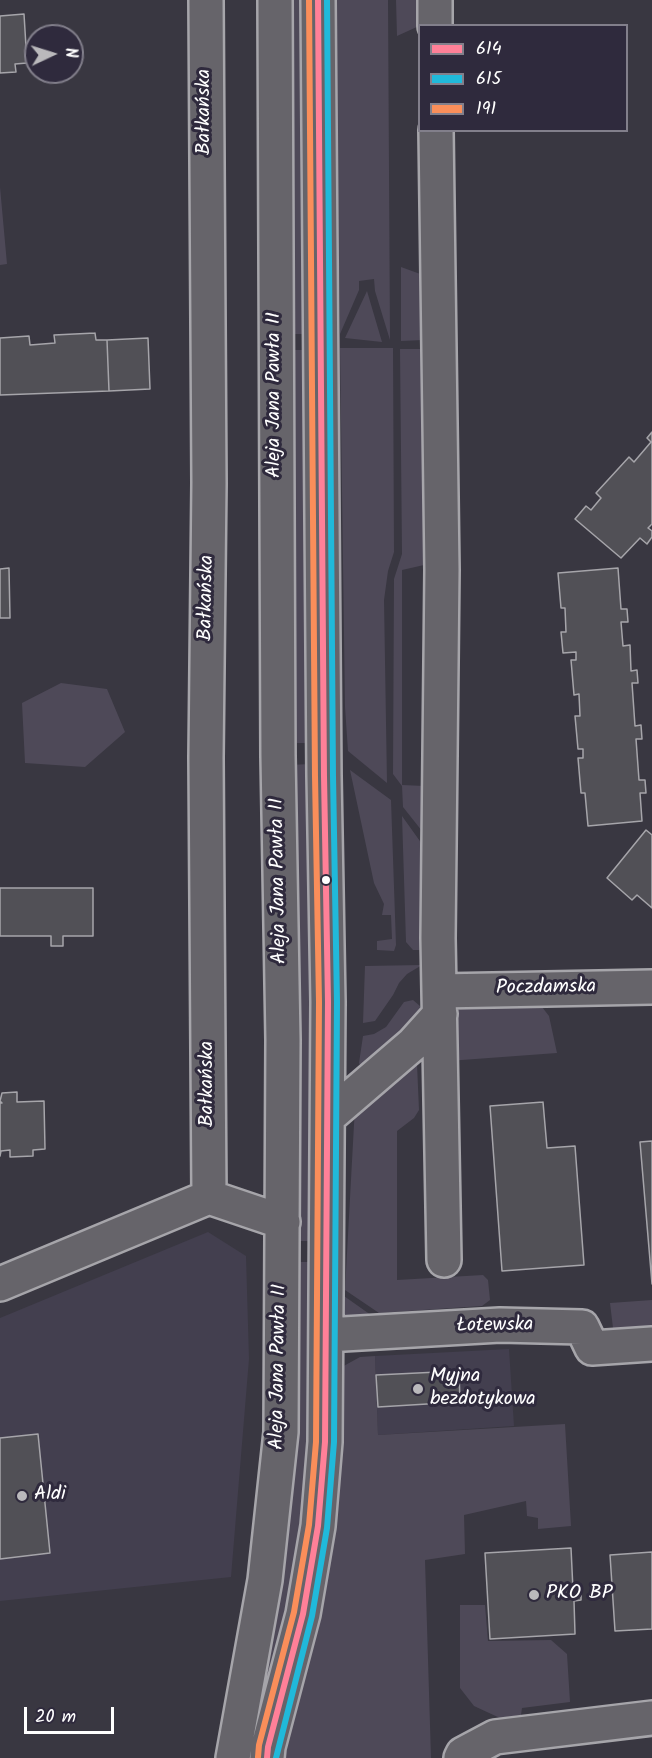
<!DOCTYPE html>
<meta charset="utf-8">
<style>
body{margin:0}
#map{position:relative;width:652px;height:1758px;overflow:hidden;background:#393741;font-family:Kalam,sans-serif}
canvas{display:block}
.legend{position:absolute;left:418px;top:24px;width:210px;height:108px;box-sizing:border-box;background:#2f2a3d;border:2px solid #827f8b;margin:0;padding:8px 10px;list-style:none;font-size:18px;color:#fff}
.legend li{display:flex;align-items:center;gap:12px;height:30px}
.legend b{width:30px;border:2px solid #827f8b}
.north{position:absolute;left:24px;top:24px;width:60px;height:60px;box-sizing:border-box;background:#2f2a3d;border:2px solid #827f8b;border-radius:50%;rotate:86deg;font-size:16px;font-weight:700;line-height:24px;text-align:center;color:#fff}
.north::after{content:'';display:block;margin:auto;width:21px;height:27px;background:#bab9bc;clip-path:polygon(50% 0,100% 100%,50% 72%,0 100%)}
.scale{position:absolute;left:24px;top:1707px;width:90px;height:27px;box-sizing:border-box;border:3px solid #fff;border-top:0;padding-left:8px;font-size:18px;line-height:21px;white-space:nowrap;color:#fff;-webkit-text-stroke:4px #2f2a3d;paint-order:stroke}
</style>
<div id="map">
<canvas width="652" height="1758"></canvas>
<ul class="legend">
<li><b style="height:8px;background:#ff8098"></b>614</li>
<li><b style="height:8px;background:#20b9da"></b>615</li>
<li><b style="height:8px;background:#fa8e5a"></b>191</li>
</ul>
<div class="north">N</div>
<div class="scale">20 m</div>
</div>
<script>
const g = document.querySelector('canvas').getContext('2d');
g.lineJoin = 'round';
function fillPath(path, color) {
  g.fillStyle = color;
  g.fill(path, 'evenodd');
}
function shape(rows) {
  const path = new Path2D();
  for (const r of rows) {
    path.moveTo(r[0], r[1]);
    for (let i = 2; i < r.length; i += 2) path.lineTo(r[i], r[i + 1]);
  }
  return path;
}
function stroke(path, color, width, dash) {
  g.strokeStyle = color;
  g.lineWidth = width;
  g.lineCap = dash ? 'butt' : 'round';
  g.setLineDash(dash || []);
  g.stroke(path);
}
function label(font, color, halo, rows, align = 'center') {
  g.font = font + ' Kalam,sans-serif';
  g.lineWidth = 6;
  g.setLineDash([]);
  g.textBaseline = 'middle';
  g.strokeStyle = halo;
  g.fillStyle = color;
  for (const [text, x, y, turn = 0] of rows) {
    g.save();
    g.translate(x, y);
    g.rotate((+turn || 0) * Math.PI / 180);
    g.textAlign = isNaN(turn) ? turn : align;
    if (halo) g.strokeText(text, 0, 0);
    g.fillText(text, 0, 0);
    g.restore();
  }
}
fillPath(shape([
 [208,1232,246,1256,249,1359,231,1577,0,1601,0,1318],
 [509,1349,514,1426,378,1435,375,1356]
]), '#433f4f');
fillPath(shape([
 [286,0,302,0,304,334,288,334],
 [335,0,388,0,390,340,375,291,374,279,359,281,359,290,340,334],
 [396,0,421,0,419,26,397,36],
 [0,187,7,264,0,265],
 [401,267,423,275,423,340,401,341],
 [367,291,382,342,345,338],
 [340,348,393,348,394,552,388,571,384,600,387,783,348,751,345,707],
 [400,349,423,349,424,565,402,570,402,785,424,786,422,831,403,807,402,786,393,774,394,579,402,554],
 [289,350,306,350,309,743,291,743],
 [61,683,107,689,125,732,85,767,25,763,22,703],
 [310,764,312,1241,293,1241,290,765],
 [350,770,391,800,396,945,394,951,377,950,377,941,392,939,391,915,382,915,384,904,374,883],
 [402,816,422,844,421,950,413,950,406,942],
 [422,965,407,974,399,983,393,995,375,1021,363,1023,365,966],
 [413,1000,420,1006,421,1017,361,1067,359,1063,363,1036,374,1034,386,1027,404,1002],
 [466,1005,542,1007,549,1016,557,1053,448,1061,447,1030,457,1011],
 [410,1059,417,1064,419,1110,414,1118,397,1131,397,1280,483,1275,488,1280,490,1300,482,1306,379,1313,345,1290,355,1106],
 [291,1262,312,1262,314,1410,307,1495,295,1566,257,1758,246,1758],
 [344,1296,378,1320,356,1326,343,1317],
 [652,1300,652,1338,619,1337,613,1328,610,1303],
 [375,1356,378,1435,565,1424,571,1526,538,1529,538,1518,527,1516,526,1501,464,1515,465,1554,425,1560,431,1758,284,1758,324,1584,340,1368,360,1357],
 [460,1605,485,1605,488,1641,551,1640,567,1654,570,1702,522,1708,521,1715,500,1718,474,1706,460,1688]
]), '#4e4958');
const building = shape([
 [24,14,27,63,15,64,16,72,0,73,0,16,24,14],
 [95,333,96,340,107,340,109,391,0,395,0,338,29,336,30,345,55,343,54,335,95,333],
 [148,338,150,389,109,391,107,340,148,338],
 [652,432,652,524,648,528,652,531,652,537,647,544,640,538,621,558,575,519,586,506,591,510,601,498,596,493,629,457,634,462,651,442,647,438,652,432],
 [9,568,10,618,0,618,0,569,9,568],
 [618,568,621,609,627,609,628,622,621,622,623,646,630,645,631,671,637,670,638,683,632,683,635,726,641,725,642,739,636,739,639,780,645,780,646,793,640,793,642,821,588,826,585,793,581,793,578,758,583,758,583,749,578,749,575,716,580,716,579,694,574,695,571,660,576,660,576,652,563,653,561,632,566,632,565,608,561,608,558,573,618,568],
 [646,830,652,835,652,908,637,895,632,900,607,878,646,830],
 [0,888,93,888,93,936,63,936,63,946,51,946,51,936,0,936,0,888],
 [17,1092,17,1102,44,1101,45,1149,33,1150,33,1156,10,1157,10,1150,1,1151,0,1156,0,1103,2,1103,0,1101,2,1093,17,1092],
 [543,1102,547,1148,575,1146,584,1265,502,1271,490,1106,543,1102],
 [652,1141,652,1284,640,1142,652,1141],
 [459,1371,460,1402,378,1407,376,1375,459,1371],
 [38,1434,50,1553,0,1559,0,1438,38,1434],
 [571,1548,573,1590,581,1591,581,1600,574,1601,575,1634,490,1639,485,1553,571,1548],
 [652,1552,652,1629,615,1631,610,1555,652,1552]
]);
fillPath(building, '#515056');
stroke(building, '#a6a5aa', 1.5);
const minor = shape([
 [206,0,209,483,206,758,209,1197],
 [435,0,435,26],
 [436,130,442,570,438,938,444,1260],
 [440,991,652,987],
 [328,1117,413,1044,440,1014],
 [0,1284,209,1197,283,1222],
 [326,1335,500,1325,582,1327,592,1348,652,1344],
 [233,1758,265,1580,281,1432,283,1040,278,756,275,0],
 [267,1758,268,1747,303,1614,318,1526,325,1442,328,1002,324,776,318,0],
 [461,1758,463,1754,495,1737,652,1718]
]);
stroke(minor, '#a6a5aa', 38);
stroke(minor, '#66646a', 33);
stroke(shape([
 [267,1758,268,1747,303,1614,318,1526,325,1442,328,1002,324,776,318,0]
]), '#ff8098', 6);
stroke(shape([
 [276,1758,312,1616,327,1528,334,1442,337,1002,333,776,327,0]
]), '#20b9da', 6);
stroke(shape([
 [258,1757,259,1745,294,1612,309,1525,316,1442,319,1002,315,776,309,0]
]), '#fa8e5a', 6);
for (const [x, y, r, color] of [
 [326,880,5,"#fff"],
 [418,1389,6,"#bab9bc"],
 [22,1496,6,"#bab9bc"],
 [534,1595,6,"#bab9bc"]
]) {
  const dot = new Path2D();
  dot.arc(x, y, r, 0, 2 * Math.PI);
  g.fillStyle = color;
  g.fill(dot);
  stroke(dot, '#2f2a3d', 2);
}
label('20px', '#fff', '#2f2a3d', [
 ["Bałkańska",206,112,-90],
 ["Aleja Jana Pawła II",276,395,-90],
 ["Bałkańska",208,598,-89],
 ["Aleja Jana Pawła II",280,881,-91],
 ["Poczdamska",546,989,-1],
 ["Bałkańska",209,1084,-90],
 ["Łotewska",495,1327,-1],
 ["Aleja Jana Pawła II",280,1367,-89]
]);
label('20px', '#fff', '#2f2a3d', [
 ["Myjna",430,1378],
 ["bezdotykowa",430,1401],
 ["Aldi",34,1496],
 ["PKO BP",546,1595]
], 'left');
</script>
